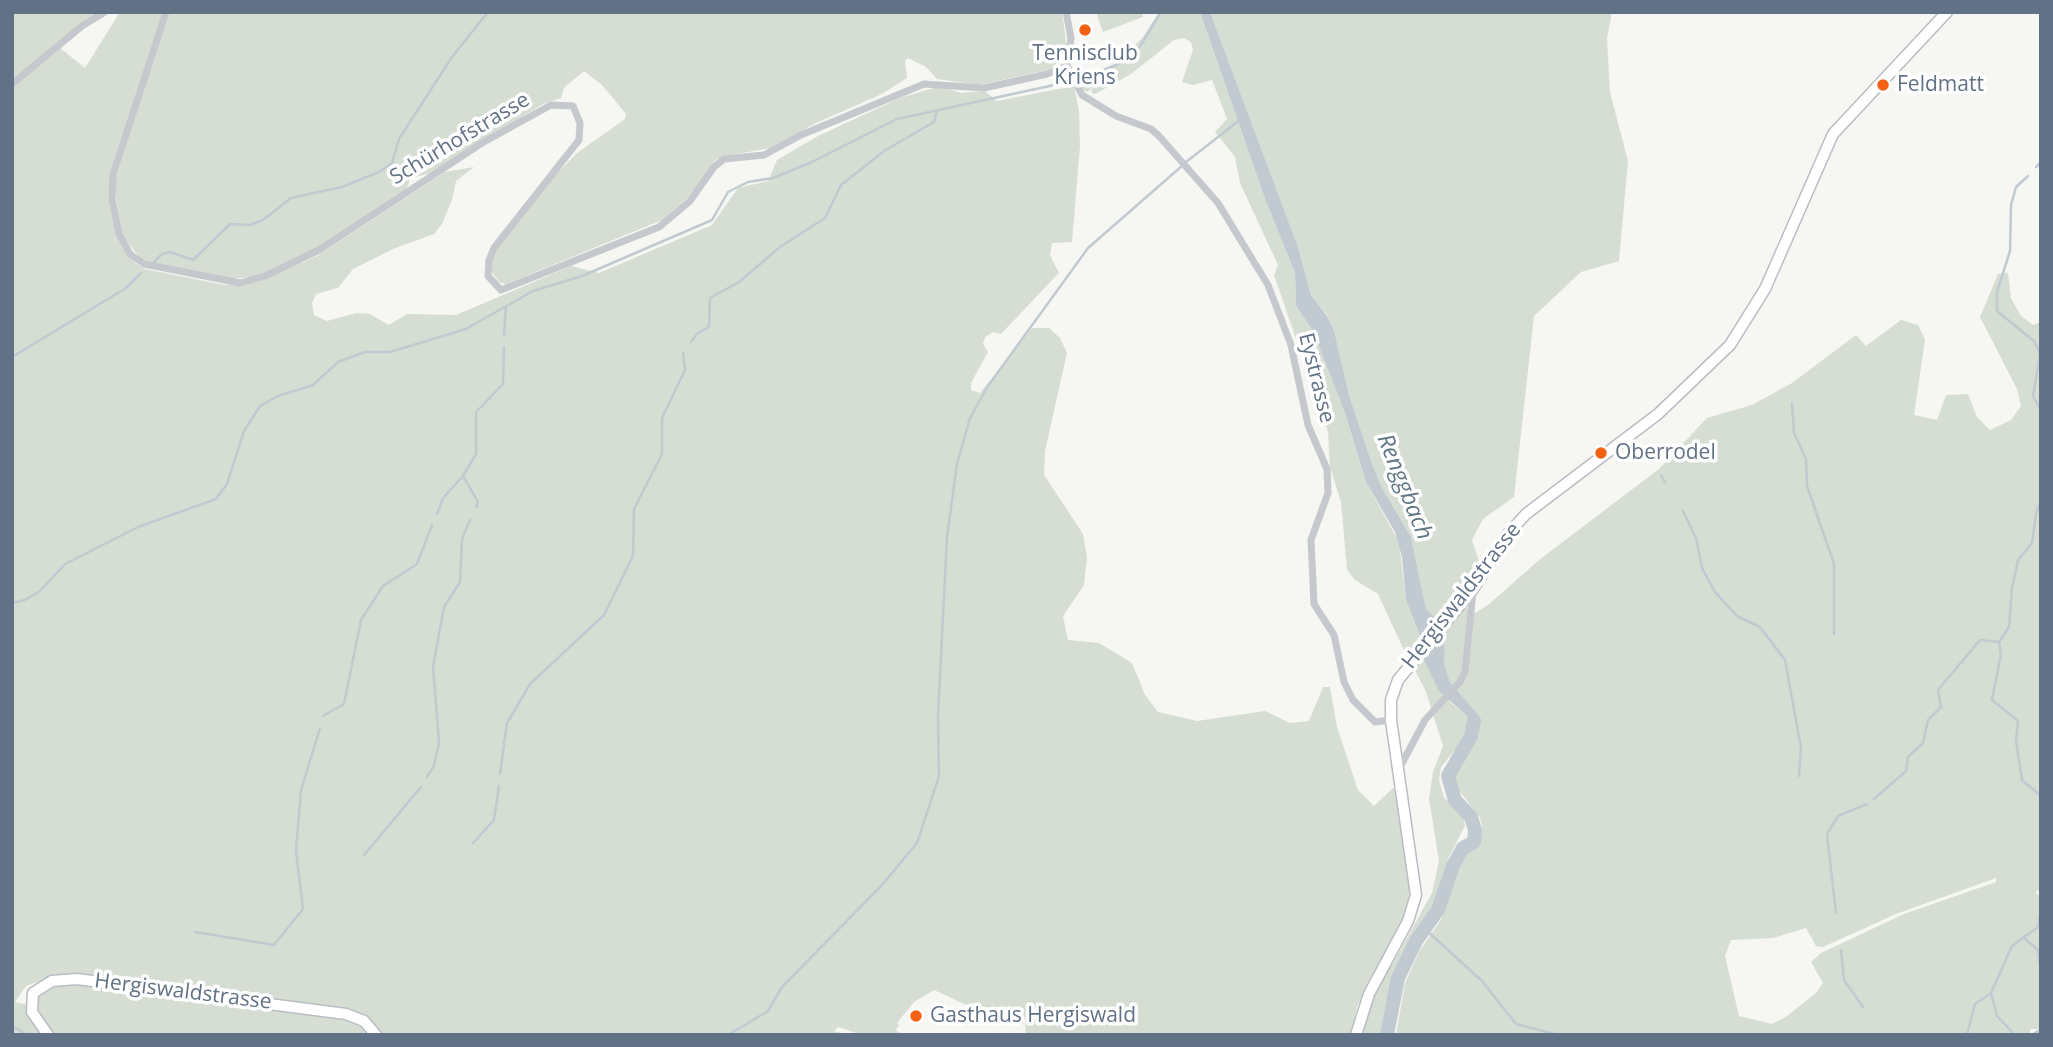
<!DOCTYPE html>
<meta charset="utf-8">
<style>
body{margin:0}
#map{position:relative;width:2053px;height:1047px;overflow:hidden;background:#f6f6f2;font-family:"Open Sans",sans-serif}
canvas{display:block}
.frame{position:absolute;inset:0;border:14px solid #627286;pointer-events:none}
</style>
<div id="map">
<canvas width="2053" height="1047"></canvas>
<div class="frame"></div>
</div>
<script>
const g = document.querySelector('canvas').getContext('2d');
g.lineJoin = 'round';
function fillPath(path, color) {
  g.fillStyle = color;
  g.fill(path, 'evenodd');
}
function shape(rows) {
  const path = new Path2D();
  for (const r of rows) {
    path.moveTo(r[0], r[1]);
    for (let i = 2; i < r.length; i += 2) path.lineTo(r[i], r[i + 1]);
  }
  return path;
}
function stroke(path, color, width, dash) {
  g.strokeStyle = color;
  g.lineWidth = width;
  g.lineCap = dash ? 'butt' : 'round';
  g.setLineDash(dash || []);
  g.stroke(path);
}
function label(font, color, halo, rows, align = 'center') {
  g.font = font + ' "Open Sans",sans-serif';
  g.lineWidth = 7;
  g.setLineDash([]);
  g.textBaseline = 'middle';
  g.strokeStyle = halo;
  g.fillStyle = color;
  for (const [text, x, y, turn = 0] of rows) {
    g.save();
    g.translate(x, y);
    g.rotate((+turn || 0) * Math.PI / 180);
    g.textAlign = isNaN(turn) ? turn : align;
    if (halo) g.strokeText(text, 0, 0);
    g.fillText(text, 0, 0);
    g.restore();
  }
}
fillPath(shape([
 [12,12,102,12,12,82],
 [120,12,164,12,109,183,118,240,134,262,145,269,225,285,256,282,317,256,445,172,474,167,456,181,452,200,442,224,434,234,393,249,353,269,338,288,316,294,312,303,314,315,327,321,357,313,370,314,389,325,407,314,456,315,571,266,599,273,712,225,738,188,768,181,777,160,818,136,900,98,940,86,961,93,985,91,997,101,1074,86,1079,111,1080,146,1072,242,1052,243,1050,255,1059,273,1001,334,993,332,985,337,983,344,988,352,971,383,971,390,980,393,1032,328,1049,328,1060,338,1067,353,1045,451,1044,475,1083,534,1087,557,1084,585,1063,616,1068,640,1099,643,1132,663,1145,695,1158,712,1197,721,1265,711,1290,723,1309,721,1323,687,1330,687,1337,727,1358,790,1374,806,1393,788,1397,792,1410,882,1407,917,1368,982,1357,1007,1351,1035,1026,1035,1025,1019,1011,1007,971,1007,934,990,914,1002,897,1023,899,1025,896,1030,902,1035,862,1035,838,1027,834,1031,848,1035,380,1035,370,1021,50,978,26,986,15,1002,25,1004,32,1021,44,1035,12,1035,12,86,59,47,85,68],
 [168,12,1062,12,1067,49,1064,58,1051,69,979,85,937,79,926,67,908,58,905,61,907,78,882,94,816,123,771,148,725,156,715,160,694,192,662,220,506,284,499,282,491,271,493,255,555,175,577,153,625,119,626,114,602,85,584,71,564,88,561,98,543,104,431,173,411,178,407,188,306,255,257,276,233,279,157,266,140,258,122,235,114,184],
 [1096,12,1142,12,1143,17,1103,32],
 [1159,12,1200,12,1265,199,1295,273,1296,306,1313,331,1345,413,1366,482,1399,542,1406,600,1422,641,1407,657,1378,594,1355,580,1347,570,1341,502,1330,467,1328,432,1274,275,1278,265,1240,183,1235,157,1215,132,1227,119,1212,80,1193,85,1182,82,1193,50,1191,42,1184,38,1174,40,1131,74,1097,93,1093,94,1091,90,1106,77,1087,92,1081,89,1079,82,1121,63,1120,60,1143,37],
 [1210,12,1612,12,1607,38,1610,92,1628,161,1619,261,1581,272,1534,316,1514,497,1483,519,1472,540,1480,564,1460,593,1462,595,1445,616,1435,619,1426,609,1411,537,1381,486,1371,461,1349,395,1334,330,1328,316,1311,295,1298,247],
 [2008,273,2011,298,2021,316,2033,325,2041,322,2041,891,2037,890,2036,894,2041,895,2041,1029,2030,1029,2030,1035,1396,1035,1405,983,1420,950,1441,920,1456,876,1482,827,1480,818,1452,781,1452,774,1475,742,1461,695,1450,682,1444,663,1443,633,1468,601,1467,609,1475,613,1488,605,1539,560,1659,469,1707,418,1752,405,1792,383,1856,335,1866,346,1901,320,1918,325,1925,340,1914,415,1937,420,1946,395,1968,394,1977,417,1990,430,2011,420,2021,406,2017,389,1980,317,1998,274],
 [1996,878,1996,882,1904,914,1821,953,1811,962,1823,983,1816,993,1787,1016,1772,1024,1739,1016,1725,956,1731,940,1773,938,1806,928,1816,946,1823,947,1896,914],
 [1422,656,1451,703,1467,716,1469,724,1464,739,1441,767,1439,780,1444,798,1462,812,1465,826,1448,859,1433,912,1393,977,1381,1035,1361,1035,1366,1012,1387,967,1392,965,1432,893,1439,861,1429,799,1433,772,1443,746,1426,692,1413,666],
 [78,982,323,1013,358,1021,373,1035,53,1035,36,1007,38,993,52,985]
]), '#d6ded3');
fillPath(shape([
 [1200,12,1210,12,1298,247,1311,295,1328,317,1334,330,1349,395,1371,461,1381,486,1411,537,1426,609,1435,618,1445,616,1444,663,1450,682,1479,716,1475,742,1464,739,1469,730,1467,716,1439,691,1422,656,1422,641,1406,600,1402,557,1395,532,1366,482,1345,413,1313,331,1296,306,1295,273,1265,199]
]), '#c1cad0');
stroke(shape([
 [1186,162,1241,119],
 [2036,167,2041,162],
 [2028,176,2016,187,2011,205,2010,251,1997,292,1997,311,2035,342,2040,354,2033,396,2041,410],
 [154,262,162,254,170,252,193,260,230,224,249,225,263,220,291,198,342,187,379,172,392,163,399,139,452,57,488,12],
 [504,335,506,307],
 [691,342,698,333,709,327,710,298,739,282,780,247,825,218,841,185,884,151,934,122,937,111],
 [12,357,126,288,141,273],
 [1792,403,1794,433,1806,459,1807,486,1834,564,1834,634],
 [1661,475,1665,482],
 [463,476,478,502,476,507],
 [2041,501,2036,513,2032,543,2018,560,2012,588,2009,627,1999,642,2001,654,1992,700,2018,721,2016,741,2022,780,2041,796],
 [1683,511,1696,538,1702,568,1715,592,1737,616,1760,627,1785,660,1801,748,1799,776],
 [437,514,443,498,463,476,476,454,476,412,503,384,504,347],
 [12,603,25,600,40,591,65,564,138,527,216,499,227,484,244,431,260,406,278,396,313,385,338,362,365,352,390,352,466,329,533,291,582,276,712,220,728,192,748,182,773,178,812,162,897,119,1082,79,1118,64,1139,48,1161,12],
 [323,716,344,704,361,620,383,586,417,564,432,525],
 [500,774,507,723,530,684,604,615,633,556,634,509,662,454,662,418,685,370,683,353],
 [427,777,434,766,439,743,433,667,444,607,460,582,462,539,470,520],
 [1874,799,1906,771,1908,757,1923,743,1928,720,1941,707,1938,690,1980,640,1999,642],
 [473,843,494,820,499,786],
 [364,855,421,787],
 [1836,913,1827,834,1838,816,1867,804],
 [1425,929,1482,981,1516,1024,1558,1035],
 [195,932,274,945,303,909,296,851,301,790,320,728],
 [2024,938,2038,950,2041,973],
 [1841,950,1844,980,1863,1007],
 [12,1026,27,1035],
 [728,1035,768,1011,782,987,882,885,917,843,939,776,938,717,947,537,957,464,970,418,988,386,1088,248,1182,166],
 [1967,1035,1975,1004,1991,993],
 [2015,1035,1997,1016,1991,993,2012,946,2038,927,2041,911]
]), '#c1cad0', 2.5);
stroke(shape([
 [1387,1035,1398,978,1416,941,1438,910,1453,866,1463,848,1474,842,1475,830,1471,817,1455,800,1448,776,1471,736,1474,721]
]), '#c1cad0', 14);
const secondary = shape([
 [48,1035,32,1012,33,993,52,981,77,979,346,1014,364,1021,376,1035],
 [1356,1035,1369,994,1408,921,1416,895,1391,720,1391,700,1398,680,1473,589,1507,535,1526,514,1658,414,1730,345,1765,289,1833,134,1947,12]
]);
stroke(secondary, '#b9bdc3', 13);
stroke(shape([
 [166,12,113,175,112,198,119,234,130,254,144,264,240,283,265,276,319,250,482,143,551,105,573,106,580,123,579,140,494,248,489,260,488,276,501,290,659,227,690,201,714,167,724,159,764,155,801,135,924,84,984,88,1047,74,1067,66],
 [1066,12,1071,38,1067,66],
 [1067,66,1082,95,1116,116,1151,129,1159,136,1218,203,1268,285,1291,345,1308,425,1327,469,1328,493,1311,540,1314,604,1334,635,1344,682,1353,700,1375,722,1391,720],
 [12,84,82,26,105,12],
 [1399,769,1425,720,1460,682,1465,672,1473,591],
 [2036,1035,2041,1032]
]), '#c5c8cc', 7);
stroke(secondary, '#fff', 10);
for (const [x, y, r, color] of [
 [1085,30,7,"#f46114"],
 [1883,85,7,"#f46114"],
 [1601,453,7,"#f46114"],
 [916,1016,7,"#f46114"]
]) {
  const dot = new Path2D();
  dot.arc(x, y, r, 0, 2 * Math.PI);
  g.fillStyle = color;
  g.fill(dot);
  stroke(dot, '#fff', 2.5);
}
label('21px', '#627286', '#fff', [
 ["Tennisclub",1085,54,"center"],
 ["Kriens",1085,78,"center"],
 ["Feldmatt",1897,85],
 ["Oberrodel",1615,453],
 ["Gasthaus Hergiswald",930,1016]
], 'left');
label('21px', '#627286', '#fff', [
 ["Schürhofstrasse",460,139,-31],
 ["Eystrasse",1316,378,76],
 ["Hergiswaldstrasse",1462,596,-52],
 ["Hergiswaldstrasse",183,992,7]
]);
label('italic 23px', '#5e7583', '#fff', [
 ["Renggbach",1404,487,68]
]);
</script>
